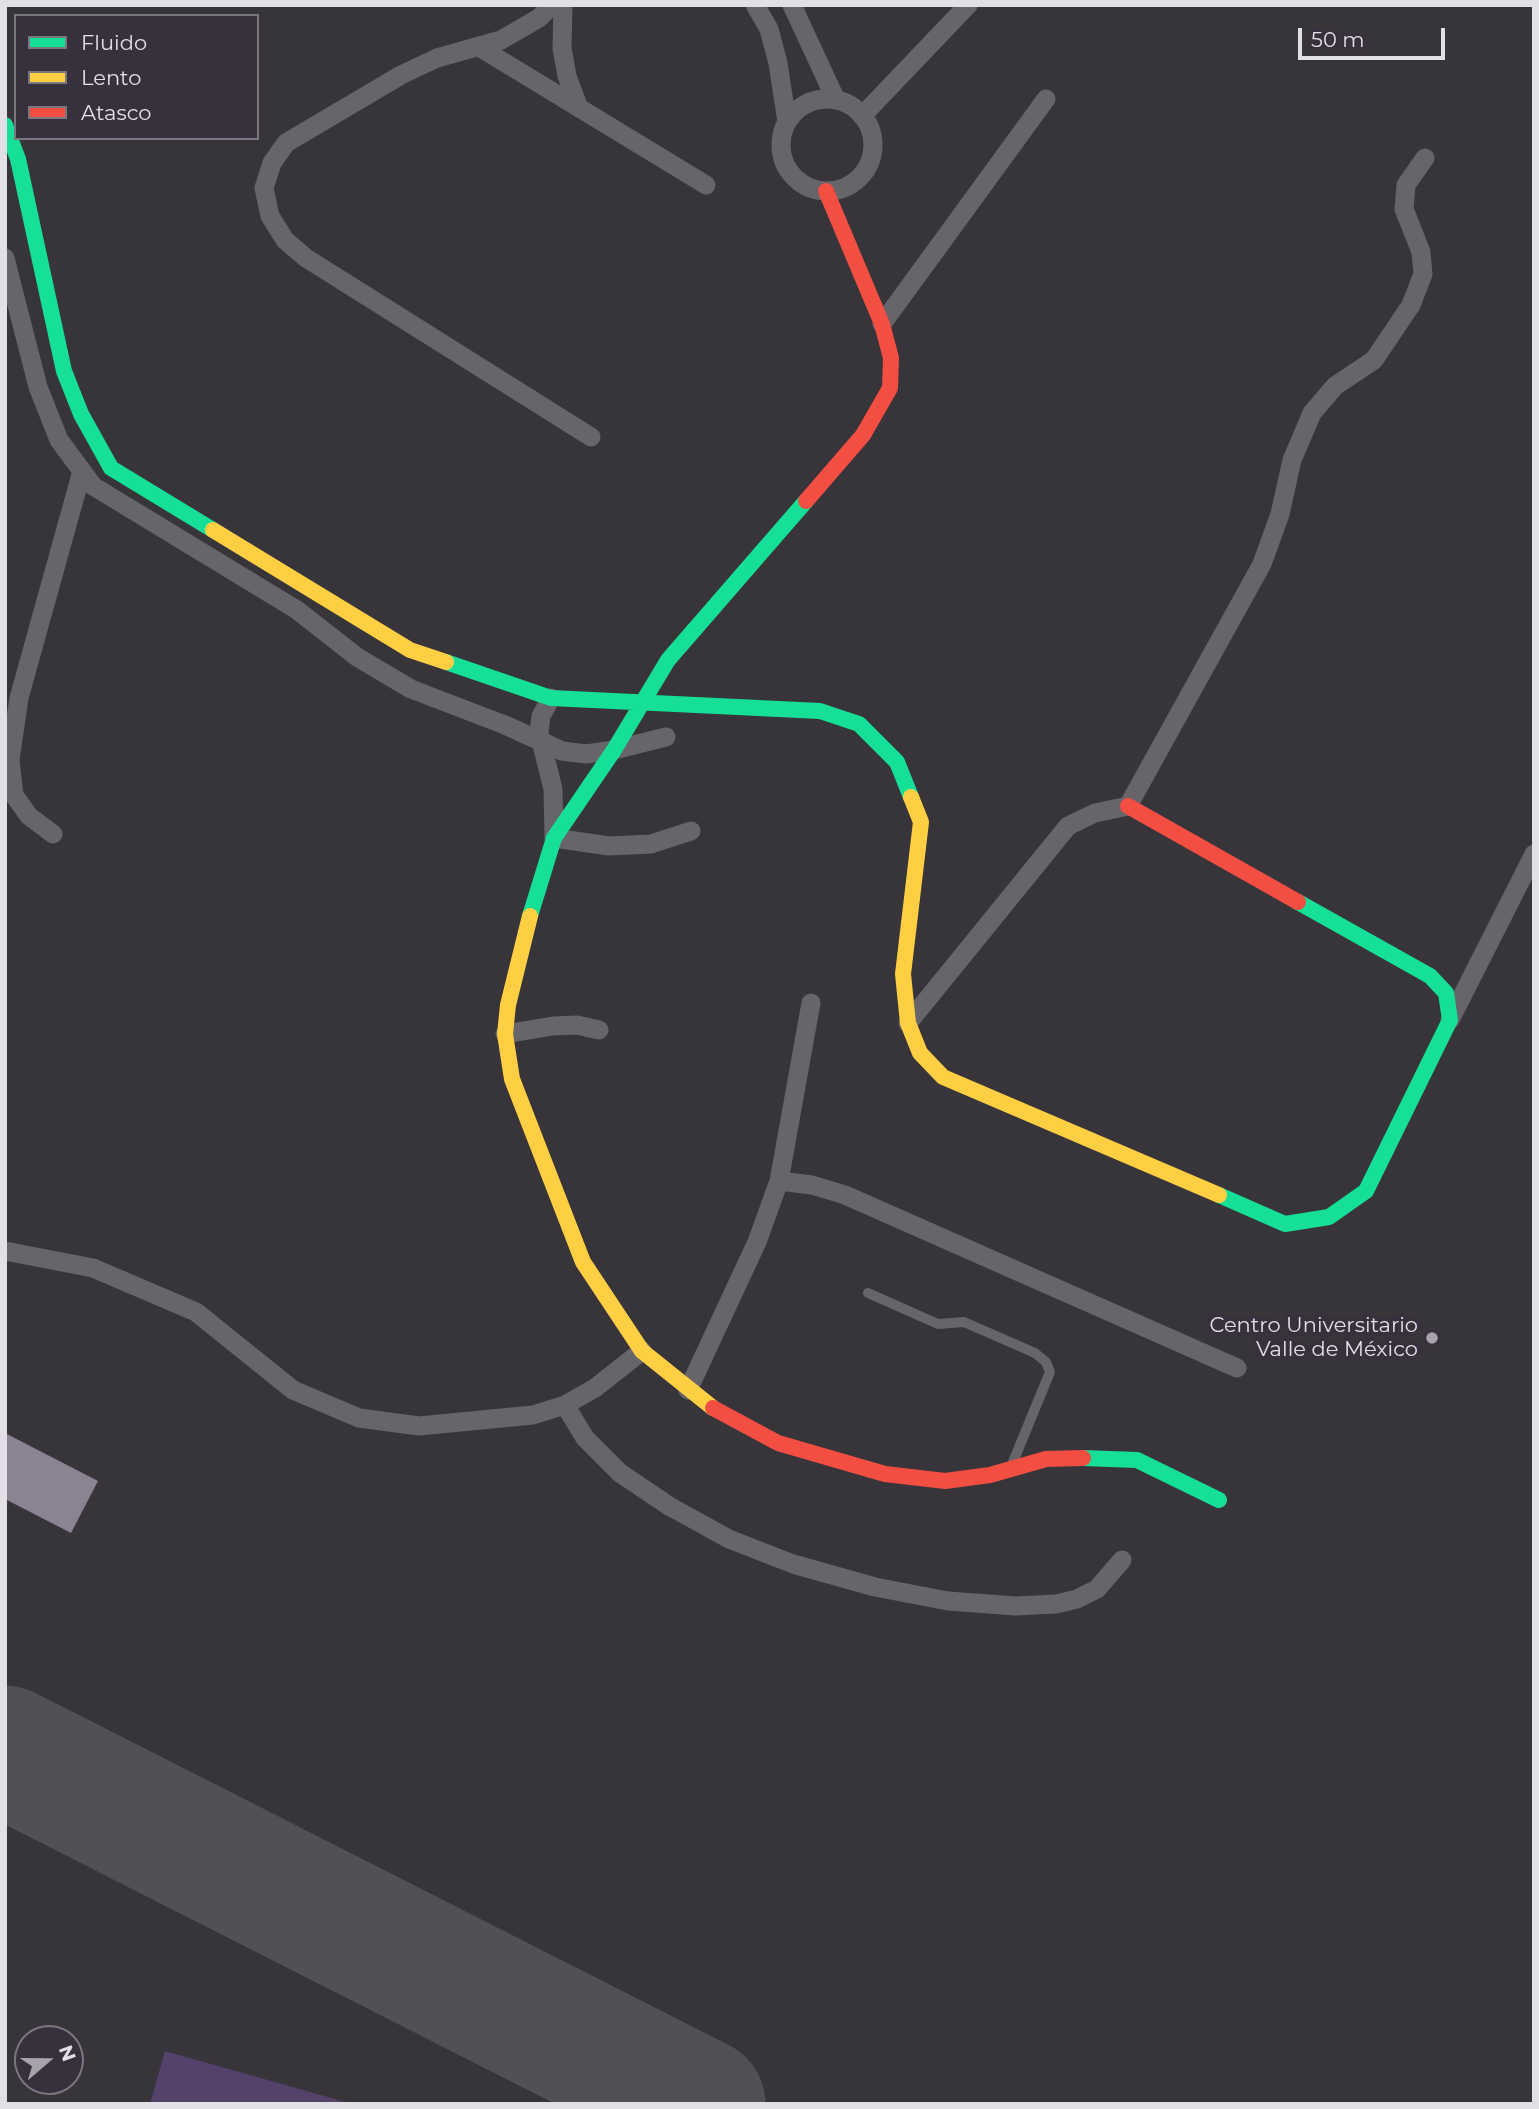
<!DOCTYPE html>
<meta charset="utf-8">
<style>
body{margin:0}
#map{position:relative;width:1539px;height:2109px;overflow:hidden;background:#37343a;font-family:Montserrat,sans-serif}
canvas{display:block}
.frame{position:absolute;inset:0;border:7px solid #e2dfe7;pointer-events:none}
.legend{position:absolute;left:14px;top:14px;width:245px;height:126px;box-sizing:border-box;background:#36313d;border:2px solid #7b7781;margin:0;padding:9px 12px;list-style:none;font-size:21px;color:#e2dfe7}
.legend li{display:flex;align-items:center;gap:14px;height:35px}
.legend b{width:35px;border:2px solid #7b7781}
.north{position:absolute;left:14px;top:2025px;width:70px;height:70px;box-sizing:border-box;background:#36313d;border:2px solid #7b7781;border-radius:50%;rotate:70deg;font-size:19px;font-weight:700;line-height:28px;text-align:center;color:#e2dfe7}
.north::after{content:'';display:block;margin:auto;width:24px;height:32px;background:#a6a3aa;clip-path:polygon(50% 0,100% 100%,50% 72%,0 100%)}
.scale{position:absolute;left:1298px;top:28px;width:147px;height:32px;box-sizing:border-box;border:4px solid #e2dfe7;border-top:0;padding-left:9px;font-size:21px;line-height:24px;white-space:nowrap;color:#e2dfe7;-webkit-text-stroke:5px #36313d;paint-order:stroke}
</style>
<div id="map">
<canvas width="1539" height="2109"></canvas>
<div class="frame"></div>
<ul class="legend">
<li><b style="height:9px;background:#16e098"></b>Fluido</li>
<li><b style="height:9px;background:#ffcf43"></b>Lento</li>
<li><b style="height:9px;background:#f24e42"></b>Atasco</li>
</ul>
<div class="north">N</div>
<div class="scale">50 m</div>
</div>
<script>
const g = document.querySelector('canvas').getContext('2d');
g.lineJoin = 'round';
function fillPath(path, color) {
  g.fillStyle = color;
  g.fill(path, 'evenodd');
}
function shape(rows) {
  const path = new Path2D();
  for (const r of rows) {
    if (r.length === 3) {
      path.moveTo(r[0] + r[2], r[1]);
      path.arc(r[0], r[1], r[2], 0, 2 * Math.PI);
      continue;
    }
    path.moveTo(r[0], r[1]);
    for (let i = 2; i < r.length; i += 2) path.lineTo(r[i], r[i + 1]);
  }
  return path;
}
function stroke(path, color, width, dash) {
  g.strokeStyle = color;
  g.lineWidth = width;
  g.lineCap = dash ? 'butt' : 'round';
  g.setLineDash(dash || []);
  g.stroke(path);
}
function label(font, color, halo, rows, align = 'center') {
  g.font = font + ' Montserrat,sans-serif';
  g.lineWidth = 7;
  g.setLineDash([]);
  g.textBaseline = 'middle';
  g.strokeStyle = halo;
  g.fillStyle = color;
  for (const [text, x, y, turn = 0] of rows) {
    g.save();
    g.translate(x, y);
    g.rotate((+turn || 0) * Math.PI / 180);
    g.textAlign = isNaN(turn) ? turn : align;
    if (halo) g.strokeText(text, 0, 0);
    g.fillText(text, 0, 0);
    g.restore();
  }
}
fillPath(shape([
 [165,2051,342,2101,350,2104,150,2104]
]), '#54426a');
stroke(shape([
 [5,1751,700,2104]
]), '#525054', 131);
fillPath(shape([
 [5,1433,98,1481,71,1533,5,1499]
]), '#8a8392');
stroke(shape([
 [868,1293,938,1324,964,1322,1035,1353,1046,1362,1050,1372,1013,1462]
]), '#676569', 10);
stroke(shape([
 [552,5,539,18,501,40,437,58,401,75,286,143,272,163,264,188,270,216,285,240,306,258,591,437],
 [563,5,562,48,567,76,579,108],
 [755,5,769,29,778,63,787,122],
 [792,5,836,100],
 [479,47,706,185],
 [827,145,46],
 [862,116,968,5],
 [5,258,38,387,59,440,93,486,297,610,357,657,411,689,505,725,562,751,586,754,614,750,666,737],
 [882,324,1046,99],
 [551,698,541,716,539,733,553,789,554,838,609,846,651,844,691,831],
 [53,834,29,816,14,795,10,760,19,698,82,471],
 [1450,1020,1534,854],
 [908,1023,1068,826,1095,813,1128,806,1262,564,1280,514,1292,460,1312,413,1335,386,1374,360,1411,305,1423,274,1421,252,1404,209,1406,185,1425,158],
 [505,1034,553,1026,577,1025,599,1030],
 [779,1181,812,1185,845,1195,1237,1368],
 [5,1251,93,1268,196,1312,293,1390,359,1418,419,1426,533,1415,565,1405,595,1388,642,1351],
 [688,1390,757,1242,779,1181,811,1003],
 [565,1405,585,1438,620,1473,669,1506,729,1539,793,1564,875,1587,948,1601,1016,1606,1056,1604,1077,1599,1097,1589,1122,1560]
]), '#676569', 19);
stroke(shape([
 [5,125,18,159,64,371,81,414,111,468,213,530],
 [446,662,551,698,820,711,859,724,897,762,911,797],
 [530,916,554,838,614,750,668,660,806,501],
 [1219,1195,1285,1224,1329,1217,1366,1191,1450,1020,1446,993,1430,976,1298,902],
 [1083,1458,1137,1460,1219,1500]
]), '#16e098', 16);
stroke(shape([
 [213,530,410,650,446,662],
 [911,797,921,822,903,974,908,1023,920,1053,943,1077,1219,1195],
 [530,916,508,1005,505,1034,512,1079,583,1262,642,1351,713,1408]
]), '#ffcf43', 16);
stroke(shape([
 [806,501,863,435,890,388,891,358,882,324,826,191],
 [1128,806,1298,902],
 [713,1408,778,1443,885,1474,945,1481,990,1475,1046,1459,1083,1458]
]), '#f24e42', 16);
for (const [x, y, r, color] of [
 [1432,1338,7,"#a6a3aa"]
]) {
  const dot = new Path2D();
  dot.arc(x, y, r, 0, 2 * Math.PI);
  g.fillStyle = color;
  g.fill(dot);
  stroke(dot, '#36313d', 2.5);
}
label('21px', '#e2dfe7', '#36313d', [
 ["Centro Universitario",1418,1326],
 ["Valle de México",1418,1350]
], 'right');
</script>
